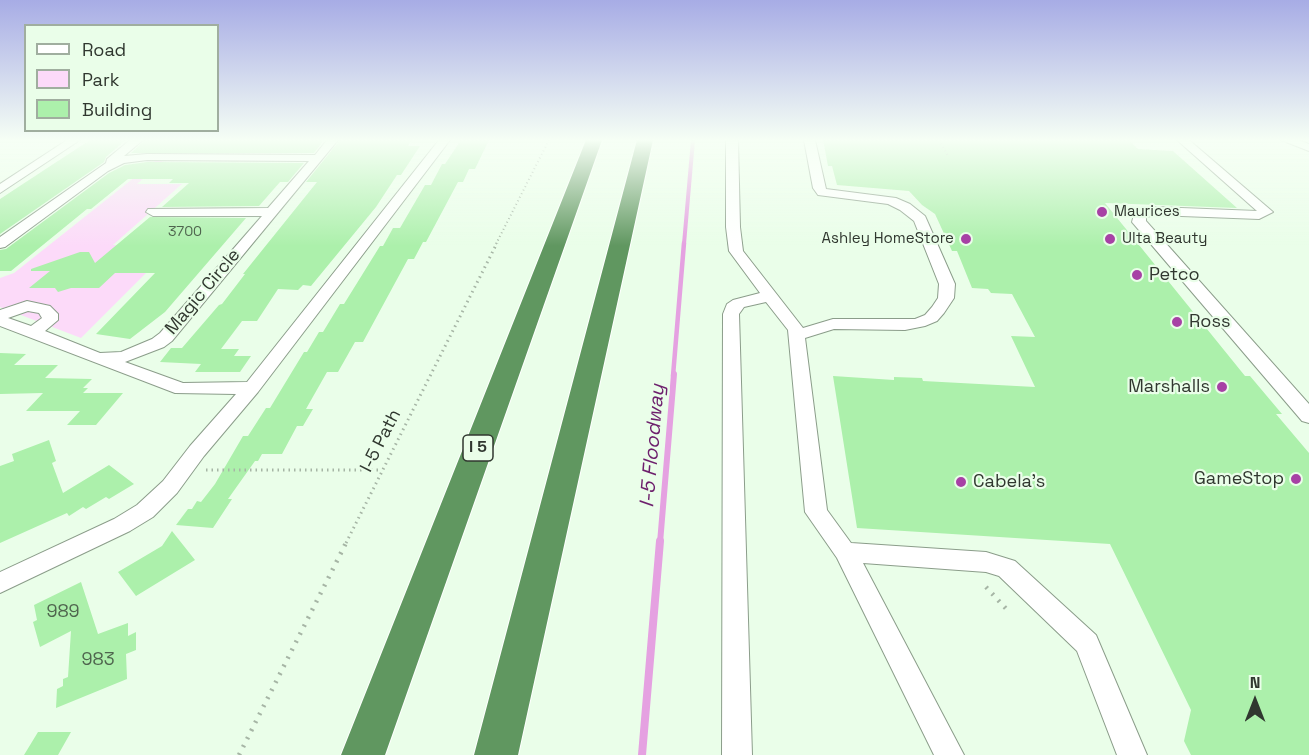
<!DOCTYPE html>
<style>
body{margin:0}
#map{position:relative;width:1309px;height:755px;overflow:hidden;background:#eafee9;font-family:"Space Grotesk",sans-serif}
canvas{display:block}
.legend{position:absolute;left:24px;top:24px;width:195px;height:108px;box-sizing:border-box;background:#eafee9;border:2px solid #a0ae9f;margin:0;padding:8px 10px;list-style:none;font-size:18px;color:#30372f}
.legend li{display:flex;align-items:center;gap:12px;height:30px}
.legend b{width:30px;border:2px solid #a0ae9f}
.north{position:absolute;left:1225px;top:671px;width:60px;height:60px;-webkit-text-stroke:4px #eafee9;paint-order:stroke;rotate:0deg;font-size:16px;font-weight:700;line-height:24px;text-align:center;color:#30372f}
.north::after{content:'';display:block;margin:auto;width:21px;height:27px;background:#30372f;clip-path:polygon(50% 0,100% 100%,50% 72%,0 100%)}
</style>
<div id="map">
<canvas width="1309" height="755"></canvas>
<ul class="legend">
<li><b style="height:8px;background:#fff"></b>Road</li>
<li><b style="height:16px;background:#fcdaf9"></b>Park</li>
<li><b style="height:16px;background:#acf0ab"></b>Building</li>
</ul>
<div class="north">N</div>
</div>
<script>
const g = document.querySelector('canvas').getContext('2d');
g.lineJoin = 'round';
function fillPath(path, color) {
  g.fillStyle = color;
  g.fill(path, 'evenodd');
}
function shape(rows) {
  const path = new Path2D();
  for (const r of rows) {
    path.moveTo(r[0], r[1]);
    for (let i = 2; i < r.length; i += 2) path.lineTo(r[i], r[i + 1]);
  }
  return path;
}
function stroke(path, color, width, dash) {
  g.strokeStyle = color;
  g.lineWidth = width;
  g.lineCap = dash ? 'butt' : 'round';
  g.setLineDash(dash || []);
  g.stroke(path);
}
function label(font, color, halo, rows, align = 'center') {
  g.font = font + ' "Space Grotesk",sans-serif';
  g.lineWidth = 4.5;
  g.setLineDash([]);
  g.textBaseline = 'middle';
  g.strokeStyle = halo;
  g.fillStyle = color;
  for (const [text, x, y, turn = 0] of rows) {
    g.save();
    g.translate(x, y);
    g.rotate((+turn || 0) * Math.PI / 180);
    g.textAlign = isNaN(turn) ? turn : align;
    if (halo) g.strokeText(text, 0, 0);
    g.fillText(text, 0, 0);
    g.restore();
  }
}
fillPath(shape([
 [155,161,163,161,137,184,182,184,113,245,173,246,81,338,0,307,0,278,14,273]
]), '#fcdaf9');
stroke(shape([
 [684,244,693,140]
]), '#e5a1e1', 4);
stroke(shape([
 [673,376,684,243]
]), '#e5a1e1', 4.5);
stroke(shape([
 [660,543,674,374]
]), '#e5a1e1', 6);
stroke(shape([
 [642,755,660,541]
]), '#e5a1e1', 8);
fillPath(shape([
 [90,140,126,140,106,157,104,162,0,234,0,199],
 [145,140,324,140,314,153,131,153],
 [340,140,412,140,408,146,420,146,401,175,397,175,376,207,311,286,303,285,298,290,278,289,257,321,242,321,221,349,239,349,234,356,251,356,240,372,195,372,201,364,160,362,171,348,182,348,219,305,222,304,245,274,243,274,317,182,306,182],
 [461,140,489,140,475,169,469,169,463,182,458,182,426,242,423,242,414,259,408,259,363,342,355,342,338,372,327,372,306,409,313,409,303,426,297,426,282,454,262,454,258,461,255,461,228,499,232,499,213,528,176,525,188,509,192,509,197,501,201,502,215,484,243,436,248,436,266,408,270,408,304,352,307,352,319,332,323,332,340,304,344,304,380,246,383,246,393,228,400,228,425,185,431,185,442,164,445,164],
 [823,140,1129,140,1138,149,1173,151,1237,208,1105,203,1245,376,1250,376,1282,414,1276,414,1309,453,1309,755,1191,755,1184,741,1191,710,1110,544,857,528,833,376,894,380,894,377,922,378,923,381,1035,387,1011,336,1035,337,1012,294,991,293,988,289,972,288,957,251,952,251,935,214,922,205,909,191,837,185,832,166,828,166],
 [147,162,304,163,288,182,280,182,259,206,162,207,189,183,169,183,173,179,128,179,91,209,87,209,11,271,0,271,0,250,6,249,109,173,125,165],
 [150,217,246,218,165,312,130,339,96,334,155,273,115,273,99,288,71,288,58,292,55,288,29,288,50,271,31,271,31,269,80,252,89,252,95,263],
 [0,353,26,354,14,365,58,365,45,378,92,379,83,388,88,388,83,393,123,393,96,425,67,425,80,411,26,411,43,393,0,394],
 [49,440,56,461,52,463,63,493,109,465,134,484,109,499,106,497,86,509,83,507,69,516,67,513,0,543,0,466,14,461,12,454],
 [172,531,195,560,136,596,118,572,162,546],
 [81,582,98,634,128,623,128,636,136,632,136,650,126,654,127,679,56,708,57,689,63,686,63,679,68,677,71,631,40,647,33,622,37,620,34,605],
 [38,732,71,732,58,755,24,755]
]), '#acf0ab');
const minor = shape([
 [67,140,80,140,0,193,0,184,67,140],
 [130,140,143,140,124,156,147,154,315,155,327,140,338,140,172,341,164,347,125,362,183,383,247,382,439,140,450,140,258,392,204,456,177,493,153,517,130,531,0,593,0,572,114,519,137,505,163,481,190,446,236,394,175,393,0,326,0,310,27,301,50,306,58,314,58,320,45,331,100,353,121,352,152,339,160,333,262,216,153,216,146,212,148,209,268,208,309,161,147,160,124,163,108,171,5,247,0,248,0,237,106,163,107,159,130,140],
 [28,311,39,313,42,318,31,326,8,318,28,311],
 [726,140,738,140,740,227,743,251,803,328,833,319,915,319,925,315,932,307,938,298,939,284,914,221,900,210,888,204,818,195,813,188,804,140,815,140,826,189,896,198,910,204,925,216,955,284,954,298,944,313,937,321,925,326,905,330,834,329,805,338,827,510,851,543,986,552,1015,561,1096,635,1147,755,1117,755,1077,651,999,576,986,572,863,563,964,755,934,755,837,558,805,512,788,330,766,302,744,307,739,314,752,755,722,755,723,314,727,304,733,300,760,293,729,251,726,227,726,140],
 [1177,140,1189,140,1273,212,1259,219,1156,215,1146,217,1146,221,1309,404,1309,423,1302,421,1132,222,1135,211,1156,207,1257,211,1177,140],
 [1281,140,1298,140,1309,144,1309,151,1281,140]
]);
const highway = shape([
 [586,140,602,140,385,755,341,755,586,140],
 [637,140,653,140,518,755,474,755,637,140]
]);
stroke(minor, '#8b9d8a', 2);
stroke(highway, '#fff', 2);
stroke(shape([
 [939,140,948,156],
 [496,244,549,140]
]), '#a6b5a5', 2, [1, 3]);
stroke(shape([
 [206,470,381,470],
 [346,543,497,243]
]), '#a6b5a5', 3, [1.5, 4]);
stroke(shape([
 [986,587,1010,613],
 [239,755,347,541]
]), '#a6b5a5', 4.5, [2, 7]);
fillPath(minor, '#fff');
fillPath(highway, '#609760');
const sky = g.createLinearGradient(0, 0, 0, 246);
sky.addColorStop(0, '#a7ace5');
sky.addColorStop(0.57, '#f6fff5');
sky.addColorStop(1, '#f6fff500');
g.fillStyle = sky;
g.fillRect(0, 0, 1309, 246);
for (const [x, y, r, color] of [
 [1102,212,6,"#a741a5"],
 [966,239,6,"#a741a5"],
 [1110,239,6,"#a741a5"],
 [1137,275,6,"#a741a5"],
 [1177,322,6,"#a741a5"],
 [1222,387,6,"#a741a5"],
 [1296,479,6,"#a741a5"],
 [961,482,6,"#a741a5"]
]) {
  const dot = new Path2D();
  dot.arc(x, y, r, 0, 2 * Math.PI);
  g.fillStyle = color;
  g.fill(dot);
  stroke(dot, '#eafee9', 2);
}
label('14px', '#4f654e', null, [
 ["3700",185,232]
]);
label('15px', '#30372f', '#eafee9', [
 ["Maurices",1114,212],
 ["Ashley HomeStore",954,239,"right"],
 ["Ulta Beauty",1122,239]
], 'left');
for (const [x, y, w] of [
 [478,448,30]
]) {
  const box = new Path2D();
  box.roundRect(x - w / 2, y - 13, w, 26, 4.5);
  g.fillStyle = '#eafee9';
  g.fill(box);
  stroke(box, '#30372f', 1.5);
}
label('bold 16px', '#30372f', null, [
 ["I 5",478,448]
]);
label('18px', '#30372f', '#eafee9', [
 ["Petco",1149,275],
 ["Ross",1189,322],
 ["Marshalls",1210,387,"right"],
 ["GameStop",1284,479,"right"],
 ["Cabela's",973,482]
], 'left');
label('18px', '#30372f', '#eafee9', [
 ["Magic Circle",203,292,-50],
 ["I-5 Path",381,441,-63]
]);
label('18px', '#4f654e', null, [
 ["989",63,612],
 ["983",98,660]
]);
label('italic 20px', '#6d1f6c', '#eafee9', [
 ["I-5 Floodway",653,446,-85]
]);
</script>
